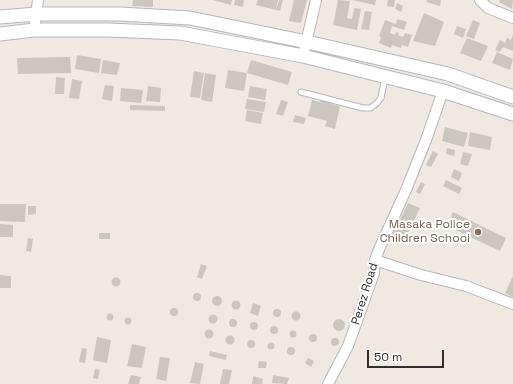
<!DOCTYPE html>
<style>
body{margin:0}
#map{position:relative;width:513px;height:384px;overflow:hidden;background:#efe9e1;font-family:"Space Grotesk",sans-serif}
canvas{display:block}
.scale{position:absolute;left:367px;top:350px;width:77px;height:18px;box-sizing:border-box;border:2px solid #2e2e2e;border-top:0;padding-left:5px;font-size:12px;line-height:14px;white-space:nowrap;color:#2e2e2e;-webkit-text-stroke:3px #fff;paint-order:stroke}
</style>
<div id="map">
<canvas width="513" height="384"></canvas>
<div class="scale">50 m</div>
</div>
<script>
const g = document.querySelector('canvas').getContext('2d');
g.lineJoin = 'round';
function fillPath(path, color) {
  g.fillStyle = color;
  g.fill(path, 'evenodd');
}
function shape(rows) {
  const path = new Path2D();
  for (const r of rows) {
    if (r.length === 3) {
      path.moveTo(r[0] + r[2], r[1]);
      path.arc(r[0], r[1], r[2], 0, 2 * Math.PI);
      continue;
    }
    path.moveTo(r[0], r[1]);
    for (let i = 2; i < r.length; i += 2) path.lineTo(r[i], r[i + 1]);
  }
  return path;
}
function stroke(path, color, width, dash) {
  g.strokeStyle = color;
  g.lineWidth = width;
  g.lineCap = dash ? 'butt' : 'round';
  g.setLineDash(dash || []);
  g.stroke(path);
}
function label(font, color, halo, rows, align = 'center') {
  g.font = font + ' "Space Grotesk",sans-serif';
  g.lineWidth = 4;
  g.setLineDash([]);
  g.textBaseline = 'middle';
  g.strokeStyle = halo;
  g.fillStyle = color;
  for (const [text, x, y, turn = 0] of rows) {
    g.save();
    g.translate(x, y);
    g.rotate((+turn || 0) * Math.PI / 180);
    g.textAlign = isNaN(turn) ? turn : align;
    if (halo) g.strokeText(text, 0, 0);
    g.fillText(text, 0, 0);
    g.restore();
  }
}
fillPath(shape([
 [133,0,153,0,153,7,132,6],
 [212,0,232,0,231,5],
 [235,0,244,0,243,7,234,5],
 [258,0,278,0,276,10,256,5],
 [279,0,283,0,280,11,276,10],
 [294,0,307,0,301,23,289,21],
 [338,0,350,1,347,18,352,19,354,8,361,9,357,30,333,25],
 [352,0,376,0,375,5],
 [388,0,395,0,394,7,387,6],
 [427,0,441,0,440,6,426,2],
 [500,0,513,0,512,9,499,2],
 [397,3,403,6,401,12,395,9],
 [365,11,372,12,369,30,361,29],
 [424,13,444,22,435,46,413,41],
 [397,19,407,22,404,30,392,26,390,33,395,35,396,32,399,33,398,35,403,37,405,33,412,35,408,47,402,45,401,48,392,45,391,48,379,43,381,37,379,36,385,20,396,24],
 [473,20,480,23,474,39,466,36],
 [457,26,466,29,463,38,454,34],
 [513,35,513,51,503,47,500,52,495,50,500,40,505,43,507,38,511,40],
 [467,38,488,46,481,61,460,53],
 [497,52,513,59,510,70,492,63],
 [77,55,101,59,99,73,75,69],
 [70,57,71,73,18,74,17,58],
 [103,60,120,63,117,75,101,73],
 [251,60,292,72,288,85,247,73],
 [228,70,247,73,244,91,225,88],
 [194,71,204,73,200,98,190,97],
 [205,73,216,75,212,102,201,100],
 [56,77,65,78,64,94,55,94],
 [72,79,82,81,79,99,69,98],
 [105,85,114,86,112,101,102,99],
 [148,86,161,88,160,102,146,101],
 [250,86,267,89,265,100,248,97],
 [121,88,143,90,141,103,120,101],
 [321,98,333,101,332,104,340,106,335,129,325,126,327,121,308,116,312,100,320,102],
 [247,99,266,102,264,112,245,109],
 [281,100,288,102,283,116,276,114],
 [130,105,165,106,165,111,130,110],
 [247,110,263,113,261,124,245,121],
 [295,115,306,118,304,124,293,122],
 [445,127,468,133,464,147,442,141],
 [470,132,492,137,490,150,468,146],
 [447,148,455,150,454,156,446,154],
 [433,151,438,154,431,167,426,165],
 [463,152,472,154,468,166,460,164],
 [454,169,462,173,459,181,451,177],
 [446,180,462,188,459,194,443,186],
 [421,182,425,184,420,194,416,192],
 [408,203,420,208,403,244,391,238],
 [0,204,26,204,25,222,0,221],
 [28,206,36,206,36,214,28,215],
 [453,212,506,238,500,251,447,226],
 [0,224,13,225,13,237,0,237],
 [99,233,110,233,110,239,99,239],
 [28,238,33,239,31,252,26,251],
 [201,264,207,266,202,279,197,277],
 [0,275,11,276,11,288,0,288],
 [513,276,513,297,505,293],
 [116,282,4.5],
 [197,297,4],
 [217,301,5],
 [236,305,4.5],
 [253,303,261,306,258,316,250,313],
 [174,312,4],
 [277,313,4],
 [296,316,4.5],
 [110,317,3.5],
 [213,319,4.5],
 [128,321,3.5],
 [339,325,6],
 [233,323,4],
 [254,326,4],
 [274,330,4],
 [209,334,4.5],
 [293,334,3.5],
 [313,338,4],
 [230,340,4.5],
 [97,337,111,340,107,363,93,360],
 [335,342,4],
 [251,344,4],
 [271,346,3.5],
 [132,344,146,347,142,368,127,366],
 [291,351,4],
 [82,348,87,349,85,363,79,362],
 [210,351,227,355,226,360,209,356],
 [160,357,170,358,166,381,156,379],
 [308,358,314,361,311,367,305,363],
 [259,361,267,362,266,368,258,368],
 [195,362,204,364,200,384,190,383],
 [95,369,100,370,98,379,93,378],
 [223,369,232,370,229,384,220,384],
 [131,375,141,377,139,384,128,384],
 [273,375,289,378,287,384,272,383],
 [253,376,263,379,262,384,252,384]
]), '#cbc7bf');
const service = shape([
 [301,92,363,108,370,108,376,104,381,98,385,78]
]);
const minor = shape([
 [480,0,488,8,513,18],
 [34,30,38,0],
 [303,56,316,0],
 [375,260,421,275,466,286,513,304],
 [328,384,348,346,374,273,375,260,380,247,406,190,426,140,443,91]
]);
const tertiary = shape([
 [0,17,36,14,120,14,190,18,307,42,448,74,513,97],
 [0,34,34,30,108,30,180,33,303,56,443,91,513,114]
]);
stroke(service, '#b4b7c1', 7);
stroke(minor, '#b4b7c1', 12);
stroke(tertiary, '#b4b7c1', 15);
stroke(service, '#fff', 5);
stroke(minor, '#fff', 10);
stroke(tertiary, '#fff', 13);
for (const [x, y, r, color] of [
 [478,232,4,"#8d6e63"]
]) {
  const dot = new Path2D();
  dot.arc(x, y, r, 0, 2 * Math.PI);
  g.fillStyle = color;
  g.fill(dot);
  stroke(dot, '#fff', 1.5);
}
label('12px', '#785e54', '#fff', [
 ["Masaka Police",470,225],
 ["Children School",470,239]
], 'right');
label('12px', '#2e2e2e', '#fff', [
 ["Perez Road",365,294,-73]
]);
</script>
